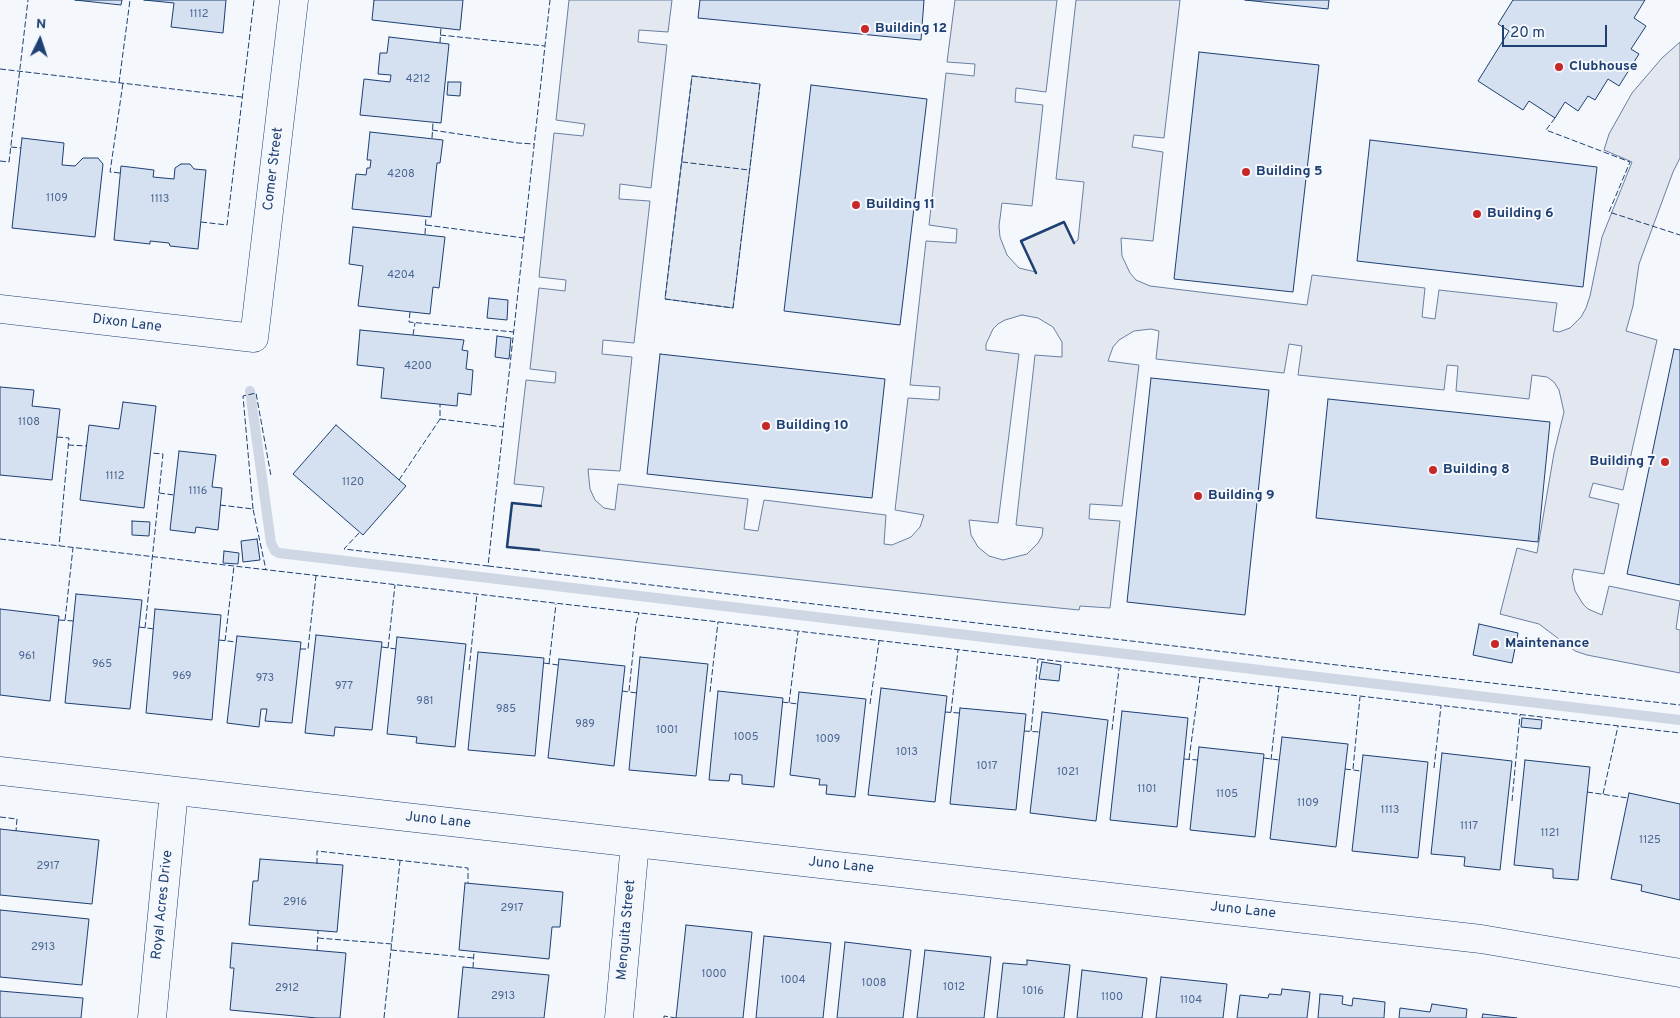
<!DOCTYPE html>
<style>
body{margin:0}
#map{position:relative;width:1680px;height:1018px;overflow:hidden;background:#f4f7fb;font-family:Overpass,sans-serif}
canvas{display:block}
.north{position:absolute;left:15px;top:15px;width:50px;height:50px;-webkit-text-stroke:4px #f4f7fb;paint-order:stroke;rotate:4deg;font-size:14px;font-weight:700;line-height:20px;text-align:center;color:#1d3f73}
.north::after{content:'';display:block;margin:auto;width:18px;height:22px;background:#1d3f73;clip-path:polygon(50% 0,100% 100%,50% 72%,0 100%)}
.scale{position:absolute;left:1502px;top:25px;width:105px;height:22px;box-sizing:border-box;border:2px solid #1d3f73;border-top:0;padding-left:6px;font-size:15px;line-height:18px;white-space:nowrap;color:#1d3f73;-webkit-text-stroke:4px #f4f7fb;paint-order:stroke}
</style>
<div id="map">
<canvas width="1680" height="1018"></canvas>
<div class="north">N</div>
<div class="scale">20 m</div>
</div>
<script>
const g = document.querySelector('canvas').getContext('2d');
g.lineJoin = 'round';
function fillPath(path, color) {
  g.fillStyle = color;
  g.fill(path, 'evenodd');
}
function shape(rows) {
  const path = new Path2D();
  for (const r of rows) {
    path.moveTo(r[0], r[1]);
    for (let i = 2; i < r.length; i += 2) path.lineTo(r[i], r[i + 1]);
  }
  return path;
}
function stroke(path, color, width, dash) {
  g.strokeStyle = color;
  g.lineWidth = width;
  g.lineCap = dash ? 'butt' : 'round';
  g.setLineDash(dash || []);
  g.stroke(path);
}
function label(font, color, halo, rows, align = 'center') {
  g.font = font + ' Overpass,sans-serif';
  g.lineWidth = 4;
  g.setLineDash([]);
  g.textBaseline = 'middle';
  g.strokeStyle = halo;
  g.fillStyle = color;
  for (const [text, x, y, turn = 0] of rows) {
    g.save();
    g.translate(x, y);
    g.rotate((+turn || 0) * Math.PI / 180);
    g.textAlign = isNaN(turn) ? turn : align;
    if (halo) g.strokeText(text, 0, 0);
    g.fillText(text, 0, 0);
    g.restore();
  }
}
const green = shape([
 [692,76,760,84,733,308,665,299,692,76]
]);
fillPath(green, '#e3e9f0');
stroke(green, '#687fa3', 1);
const parking = shape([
 [569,0,672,0,668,32,639,30,638,42,667,45,651,188,620,184,619,199,650,201,634,343,603,340,602,354,632,357,620,471,588,469,590,489,595,500,604,508,615,510,618,484,748,499,744,529,758,531,764,500,886,515,884,544,892,545,911,537,920,527,924,515,895,510,908,398,939,400,940,387,910,385,926,241,956,243,957,229,929,225,946,73,974,76,975,64,947,62,955,0,1057,0,1046,92,1016,88,1015,102,1043,105,1032,206,1002,203,999,226,1000,237,1007,255,1019,268,1036,272,1021,241,1064,222,1074,243,1078,240,1084,182,1056,179,1076,0,1180,0,1164,138,1134,135,1132,147,1163,152,1153,241,1121,238,1122,256,1130,273,1136,280,1150,286,1307,305,1312,275,1425,288,1422,317,1435,319,1439,290,1557,303,1553,331,1559,332,1570,328,1581,317,1586,308,1590,296,1602,237,1632,162,1604,150,1609,134,1632,93,1662,58,1680,42,1680,158,1673,172,1639,264,1633,306,1626,331,1657,340,1623,490,1593,483,1589,497,1619,504,1604,574,1574,569,1572,577,1575,591,1583,604,1588,609,1602,615,1609,586,1680,601,1676,629,1680,630,1680,673,1587,655,1575,651,1539,624,1500,614,1517,548,1537,553,1554,453,1564,412,1559,390,1554,382,1547,377,1532,375,1529,399,1456,391,1458,366,1447,365,1444,390,1298,375,1302,346,1289,344,1284,373,1156,359,1159,331,1151,329,1134,331,1119,340,1113,347,1108,361,1139,365,1122,506,1090,504,1089,519,1120,521,1110,608,1080,606,1079,610,999,602,507,547,512,503,541,506,544,487,514,484,526,380,555,383,556,372,530,369,539,288,565,291,566,280,539,277,554,133,583,136,585,124,556,120,569,0],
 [1022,315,1038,318,1053,327,1062,342,1062,357,1035,355,1016,525,1043,528,1042,536,1038,543,1027,554,1003,560,989,556,978,547,971,535,969,520,998,523,1019,354,986,350,986,344,993,329,998,324,1005,320,1022,315]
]);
fillPath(parking, '#e3e8f0');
stroke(parking, '#687fa3', 1);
stroke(shape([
 [250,391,271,543,275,551,279,553,1680,720]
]), '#cfd7e4', 10);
const building = shape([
 [75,0,122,0,121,5,75,0],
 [144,0,226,0,223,33,171,27,174,3,144,0],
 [374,0,463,0,460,30,372,20,374,0],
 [700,0,924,0,921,40,698,18,700,0],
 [1245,0,1329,0,1328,9,1245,0],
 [1513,0,1645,0,1634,18,1646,26,1631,49,1639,54,1619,86,1608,79,1595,100,1588,96,1578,111,1565,102,1555,118,1529,101,1523,110,1478,81,1509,31,1498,24,1513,0],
 [389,37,449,44,441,123,360,115,364,79,390,82,391,75,378,74,380,53,387,53,389,37],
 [1199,52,1319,65,1293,292,1174,279,1199,52],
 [448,82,461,82,460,96,447,95,448,82],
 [811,85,927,99,900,325,784,311,811,85],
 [370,132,443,140,440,163,437,163,431,217,352,209,356,174,366,175,367,168,370,168,371,160,367,160,370,132],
 [22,138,64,143,62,165,75,166,83,158,98,158,103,164,95,237,12,228,22,138],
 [1370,140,1597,167,1583,287,1357,261,1370,140],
 [181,164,190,164,194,169,206,170,198,249,170,246,169,243,150,241,150,244,114,240,121,166,154,170,153,177,174,179,175,168,181,164],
 [353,227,445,237,439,288,433,287,430,314,358,306,363,266,349,264,353,227],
 [489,298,508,300,507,320,487,318,489,298],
 [360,330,464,340,462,350,468,351,466,369,473,370,471,395,458,393,457,406,381,398,384,368,357,365,360,330],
 [497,336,511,338,509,359,495,357,497,336],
 [1674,349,1680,350,1680,585,1627,574,1674,349],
 [660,354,885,379,872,498,647,474,660,354],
 [1151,378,1269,390,1245,615,1127,602,1151,378],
 [0,387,34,390,32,406,60,409,52,480,0,475,0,387],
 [1328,399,1550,422,1538,542,1316,518,1328,399],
 [123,402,156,406,144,508,80,500,89,425,119,429,123,402],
 [336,425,406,486,363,535,293,474,336,425],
 [179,451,216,455,212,487,222,488,218,530,196,527,195,533,170,530,179,451],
 [132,521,150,522,149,536,132,535,132,521],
 [257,539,260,560,243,562,241,541,257,539],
 [224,551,239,553,238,564,223,563,224,551],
 [76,594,142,600,130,709,65,703,76,594],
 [0,609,59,616,50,701,0,695,0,609],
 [155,609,221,615,212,720,146,713,155,609],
 [1479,624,1518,633,1512,663,1473,655,1479,624],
 [316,635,382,642,372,730,335,727,334,736,305,733,316,635],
 [237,636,301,642,292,723,265,721,267,709,261,709,259,727,227,723,237,636],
 [397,637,466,644,455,747,416,743,417,737,387,734,397,637],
 [478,652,544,658,535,756,468,750,478,652],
 [640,657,708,664,696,776,629,770,640,657],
 [559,659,625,666,614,766,548,758,559,659],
 [1042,662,1061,665,1059,681,1039,679,1042,662],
 [881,688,947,696,935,802,868,795,881,688],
 [718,691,783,698,774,787,742,784,742,775,730,774,729,781,709,780,718,691],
 [799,692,866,699,855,797,826,794,827,785,819,785,820,779,790,775,799,692],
 [960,708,1026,714,1016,810,950,804,960,708],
 [1122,711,1188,718,1177,827,1110,820,1122,711],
 [1042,712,1108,720,1096,821,1030,813,1042,712],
 [1522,718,1542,720,1541,729,1521,727,1522,718],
 [1282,737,1348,744,1336,847,1270,839,1282,737],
 [1199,747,1264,754,1255,837,1190,830,1199,747],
 [1442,753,1512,761,1500,870,1464,866,1465,857,1431,854,1442,753],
 [1363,755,1428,762,1418,858,1352,851,1363,755],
 [1525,760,1590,767,1578,880,1553,878,1553,869,1514,865,1525,760],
 [1629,793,1680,804,1680,900,1641,891,1642,885,1611,879,1629,793],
 [0,829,99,840,92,904,0,895,0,829],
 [260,859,343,865,337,932,249,925,253,881,258,881,260,859],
 [465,883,563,892,560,927,552,927,549,959,459,950,465,883],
 [0,910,89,919,82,985,0,977,0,910],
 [686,925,752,932,743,1018,676,1018,686,925],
 [764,936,831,943,823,1018,756,1018,764,936],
 [845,942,911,950,903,1018,837,1018,845,942],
 [232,943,346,953,340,1018,317,1018,230,1010,234,968,230,968,232,943],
 [925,950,991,957,984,1018,917,1018,925,950],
 [1027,960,1070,965,1064,1018,997,1018,1003,963,1027,965,1027,960],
 [463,967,549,975,544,1018,458,1018,463,967],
 [1082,970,1147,978,1142,1018,1077,1018,1082,970],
 [1161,977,1227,984,1223,1018,1156,1018,1161,977],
 [1282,989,1310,992,1307,1018,1237,1018,1240,995,1268,998,1269,994,1281,995,1282,989],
 [0,991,83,998,81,1018,0,1018,0,991],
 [1320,994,1343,996,1342,1004,1352,1006,1353,998,1385,1002,1384,1018,1318,1018,1320,994],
 [1432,1004,1467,1009,1466,1018,1399,1018,1400,1008,1430,1012,1432,1004],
 [1483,1014,1517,1018,1482,1018,1483,1014]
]);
fillPath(building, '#d5e0f0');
stroke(building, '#1d3f73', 1);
const street = shape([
 [0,309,254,338,294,0],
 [0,771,1481,939,1680,973],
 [152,1018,174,791],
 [619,1018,635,843]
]);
stroke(street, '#1d3f73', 29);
stroke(street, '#f4f7fb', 28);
stroke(shape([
 [440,35,545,46],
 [440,43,441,27],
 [0,69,242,97],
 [692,76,760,84,733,308,665,299,692,76],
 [119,83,130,0],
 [1555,118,1546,130,1630,162,1609,212,1680,235],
 [432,130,518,143,534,144],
 [432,138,433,123],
 [11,147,21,148],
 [0,161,9,162,28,0],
 [682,162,749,170],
 [120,173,110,172,123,83],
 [201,222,227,225,254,0],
 [426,225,524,238],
 [425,234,426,217],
 [410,312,409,322,514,332],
 [413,335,415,323],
 [440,419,503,427],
 [57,437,69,438,59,546],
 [68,445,87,446],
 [399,480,440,419,440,404],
 [159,493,174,495],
 [220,505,253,509,266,570],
 [253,509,243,396,256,393,271,476],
 [359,533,344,549,488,566,550,0],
 [0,539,1680,733],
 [488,566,1680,705],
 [59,620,74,621],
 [65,620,73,548],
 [139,627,154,629],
 [145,628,163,454,151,453],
 [219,640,236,642],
 [225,641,234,566],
 [382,647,396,649],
 [388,648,395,585],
 [300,649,308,649,316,576],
 [544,663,558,665],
 [549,664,556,604],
 [469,670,477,594],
 [622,691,637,693],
 [629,691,636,624,639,613],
 [710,692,718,622],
 [782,702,798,704],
 [789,703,798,632],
 [870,704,879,641],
 [945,712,959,713],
 [951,712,958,650],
 [1112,730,1119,669],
 [1024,731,1040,732],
 [1031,731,1038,659],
 [1264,758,1279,760],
 [1184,759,1198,760],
 [1189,759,1200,678],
 [1271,760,1279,687],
 [1434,768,1441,706],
 [1345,769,1361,771],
 [1353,769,1360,697],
 [1587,792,1628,798],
 [1603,794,1618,726],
 [1512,801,1520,715],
 [0,817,17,819,16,831],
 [317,864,317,851,468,868,468,883],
 [318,938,392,944],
 [391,950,474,958],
 [317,951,318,931],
 [473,968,474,952],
 [384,1018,400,861],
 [664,1018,664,1016,676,1018]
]), '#1d3f73', 1, [6, 2.5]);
stroke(shape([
 [1036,273,1021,241,1064,222,1074,243],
 [539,550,507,547,512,503,541,506]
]), '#1d3f73', 2.5);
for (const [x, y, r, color] of [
 [865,29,5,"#c62828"],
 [1559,67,5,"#c62828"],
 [1246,172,5,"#c62828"],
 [856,205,5,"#c62828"],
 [1477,214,5,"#c62828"],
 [766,426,5,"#c62828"],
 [1665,462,5,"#c62828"],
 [1433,470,5,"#c62828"],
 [1198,496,5,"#c62828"],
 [1495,644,5,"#c62828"]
]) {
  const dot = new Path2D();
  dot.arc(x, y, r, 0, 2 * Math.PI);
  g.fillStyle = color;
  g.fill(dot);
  stroke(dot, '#f4f7fb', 2);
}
label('11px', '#4b6792', null, [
 ["1112",199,15],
 ["4212",418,80],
 ["4208",401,175],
 ["1109",57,199],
 ["1113",160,200],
 ["4204",401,276],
 ["4200",418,367],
 ["1108",29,423],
 ["1112",115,477],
 ["1120",353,483],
 ["1116",198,492],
 ["961",27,657],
 ["965",102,665],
 ["969",182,677],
 ["973",265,679],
 ["977",344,687],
 ["981",425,702],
 ["985",506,710],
 ["989",585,725],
 ["1001",667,731],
 ["1005",746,738],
 ["1009",828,740],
 ["1013",907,753],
 ["1017",987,767],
 ["1021",1068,773],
 ["1101",1147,790],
 ["1105",1227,795],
 ["1109",1308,804],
 ["1113",1390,811],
 ["1117",1469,827],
 ["1121",1550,834],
 ["1125",1650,841],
 ["2917",48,867],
 ["2916",295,903],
 ["2917",512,909],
 ["2913",43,948],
 ["1000",714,975],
 ["1004",793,981],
 ["1008",874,984],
 ["1012",954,988],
 ["2912",287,989],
 ["1016",1033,992],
 ["2913",503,997],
 ["1100",1112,998],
 ["1104",1191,1001]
]);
label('bold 14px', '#1d3f73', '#f4f7fb', [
 ["Building 12",875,29],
 ["Clubhouse",1569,67],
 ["Building 5",1256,172],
 ["Building 11",866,205],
 ["Building 6",1487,214],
 ["Building 10",776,426],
 ["Building 7",1655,462,"right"],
 ["Building 8",1443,470],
 ["Building 9",1208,496],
 ["Maintenance",1505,644]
], 'left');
label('14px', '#1d3f73', '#f4f7fb', [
 ["Comer Street",274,169,-83],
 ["Dixon Lane",127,324,7],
 ["Juno Lane",438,821,6],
 ["Juno Lane",841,866,6],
 ["Royal Acres Drive",163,905,-84],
 ["Juno Lane",1243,911,6],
 ["Menguita Street",627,930,-85]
]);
</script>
